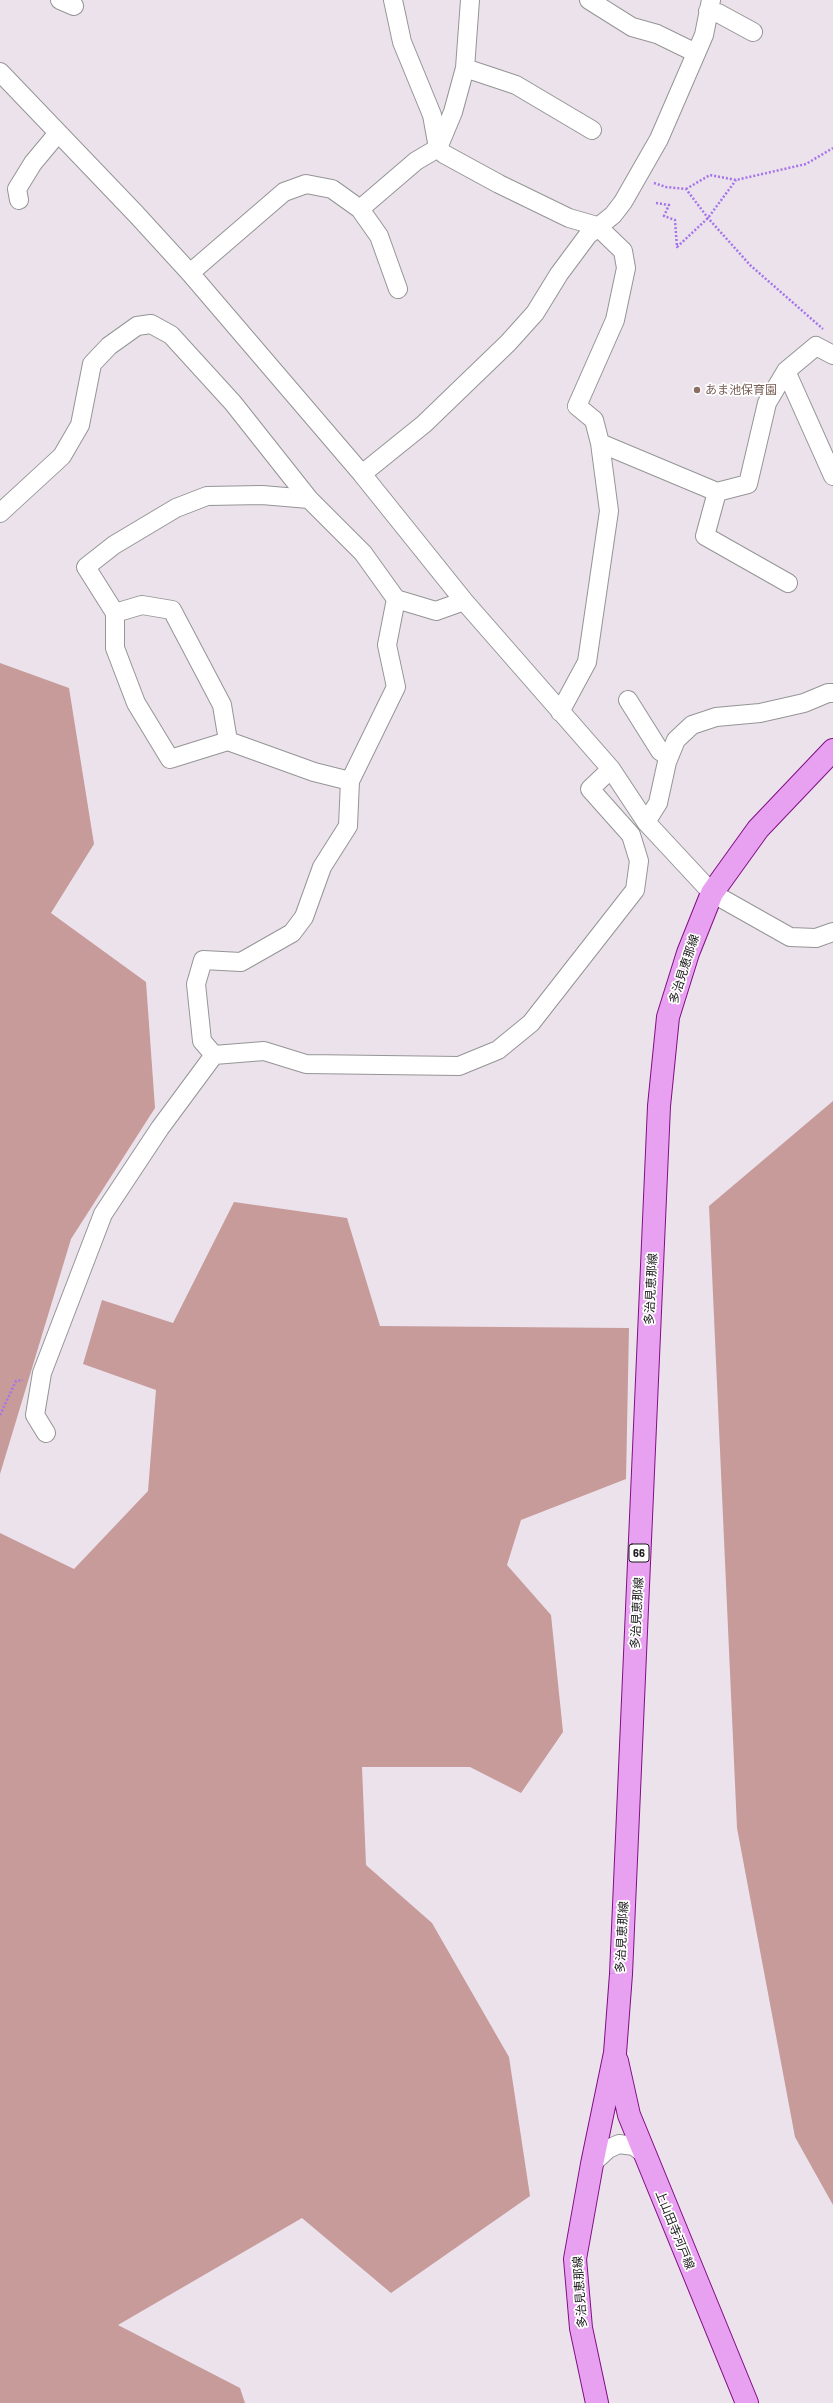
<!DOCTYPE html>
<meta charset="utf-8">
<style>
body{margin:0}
canvas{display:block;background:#ebe2ec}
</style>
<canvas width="833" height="2403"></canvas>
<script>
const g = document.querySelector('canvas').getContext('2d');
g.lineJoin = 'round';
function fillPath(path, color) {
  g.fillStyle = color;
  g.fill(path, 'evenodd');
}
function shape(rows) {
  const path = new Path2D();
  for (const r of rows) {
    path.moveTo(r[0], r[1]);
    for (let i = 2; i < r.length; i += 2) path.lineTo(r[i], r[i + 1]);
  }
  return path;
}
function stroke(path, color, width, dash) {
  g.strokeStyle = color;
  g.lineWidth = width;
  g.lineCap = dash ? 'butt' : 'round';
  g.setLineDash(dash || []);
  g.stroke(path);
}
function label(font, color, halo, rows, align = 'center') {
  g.font = font + ' Barlow,"Noto Sans JP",sans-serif';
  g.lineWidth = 3.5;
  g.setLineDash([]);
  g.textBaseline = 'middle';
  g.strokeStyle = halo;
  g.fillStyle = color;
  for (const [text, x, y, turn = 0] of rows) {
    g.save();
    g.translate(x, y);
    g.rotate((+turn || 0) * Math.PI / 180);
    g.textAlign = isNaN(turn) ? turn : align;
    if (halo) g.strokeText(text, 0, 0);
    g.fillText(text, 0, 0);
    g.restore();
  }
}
fillPath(shape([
 [0,663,69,688,94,844,51,913,146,982,155,1108,71,1239,0,1474],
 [833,1101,833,2205,795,2137,737,1828,709,1206],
 [234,1202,347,1218,380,1326,629,1328,626,1479,521,1520,507,1565,551,1615,563,1732,521,1793,470,1767,362,1767,366,1865,432,1923,509,2057,530,2196,391,2293,302,2218,118,2325,240,2388,245,2403,0,2403,0,1533,74,1569,148,1491,156,1390,83,1364,102,1300,173,1323]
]), '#c79b9a');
const minor = shape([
 [60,0,74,6],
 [470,0,465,68,453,112,438,148,444,154,499,184,569,218,597,226,623,251,626,268,615,320,577,406,594,420,600,443,717,492,748,484,767,403,786,371,816,346,833,355],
 [589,0,632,27,657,34,696,53],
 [708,11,718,13,753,32],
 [465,68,516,85,592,130],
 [0,72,136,214,190,273,362,474,464,601,611,769,646,822,712,893,790,937,816,938,833,932],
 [19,200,17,189,33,163,58,133],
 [360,209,416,161,438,148,432,115,402,42,393,0],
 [190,273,284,192,306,184,332,189,360,209,379,236,398,289],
 [786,371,833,476],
 [362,474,424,424,508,343,535,313,559,274,588,235,613,215,623,202,659,139,704,35,711,0],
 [717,492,705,536,788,583],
 [309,499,262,495,207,496,176,508,114,545,86,567,115,613,142,605,172,610,222,705,228,741,314,772,350,781],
 [0,513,62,456,80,425,92,364,109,346,137,326,151,324,171,335,233,403,309,499,363,553,396,599,436,611,464,601],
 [115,613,115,648,136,703,170,759,228,741],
 [628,700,660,751,669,757],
 [560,712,587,662,609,511,600,443],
 [646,822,658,803,667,762,676,740,692,725,716,717,760,713,804,703,828,693,833,693],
 [214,1055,264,1051,306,1064,459,1066,498,1050,531,1023,635,890,639,861,631,835,590,789,611,769],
 [214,1055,202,1041,196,984,203,960,241,962,292,933,304,917,322,867,348,826,350,781,396,687,387,645,396,599],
 [46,1433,35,1415,42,1373,103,1214,160,1128,214,1055],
 [592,2164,608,2149,619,2144,634,2146,644,2154]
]);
const major = shape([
 [617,2061,629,2115,747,2403],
 [597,2403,581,2328,575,2259,592,2164,615,2053,621,1974,659,1106,668,1017,688,953,712,893,758,829,833,750]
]);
stroke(minor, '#959595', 20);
stroke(major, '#810f83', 24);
stroke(shape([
 [654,183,666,187,686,189,708,218,750,265,823,329],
 [686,189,710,175,736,180,806,164,833,148],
 [656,203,669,205,664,216,675,220,677,247,708,218,736,180],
 [0,1415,16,1381,23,1380]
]), '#a574ea', 2.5, [2, 2]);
stroke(minor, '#fff', 18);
stroke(major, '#e8a1f1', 22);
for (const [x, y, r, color] of [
 [697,390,4,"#8d6e63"]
]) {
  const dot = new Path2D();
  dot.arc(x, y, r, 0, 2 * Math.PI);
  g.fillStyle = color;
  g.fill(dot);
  stroke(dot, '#fff', 1.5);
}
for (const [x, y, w] of [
 [639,1553,20]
]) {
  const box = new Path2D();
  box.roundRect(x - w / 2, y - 9, w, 18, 3);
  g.fillStyle = '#fff';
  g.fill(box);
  stroke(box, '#1b1b1b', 1);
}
label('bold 11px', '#1b1b1b', null, [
 ["66",639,1553]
]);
label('12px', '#785e54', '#fff', [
 ["あま池保育園",705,390]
], 'left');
label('12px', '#1b1b1b', '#fff', [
 ["多治見恵那線",684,969,-72],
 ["多治見恵那線",651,1289,-87],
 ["多治見恵那線",637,1613,-87],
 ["多治見恵那線",622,1937,-87],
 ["上山田寺河戸線",675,2230,68],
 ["多治見恵那線",580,2292,-94]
]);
</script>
